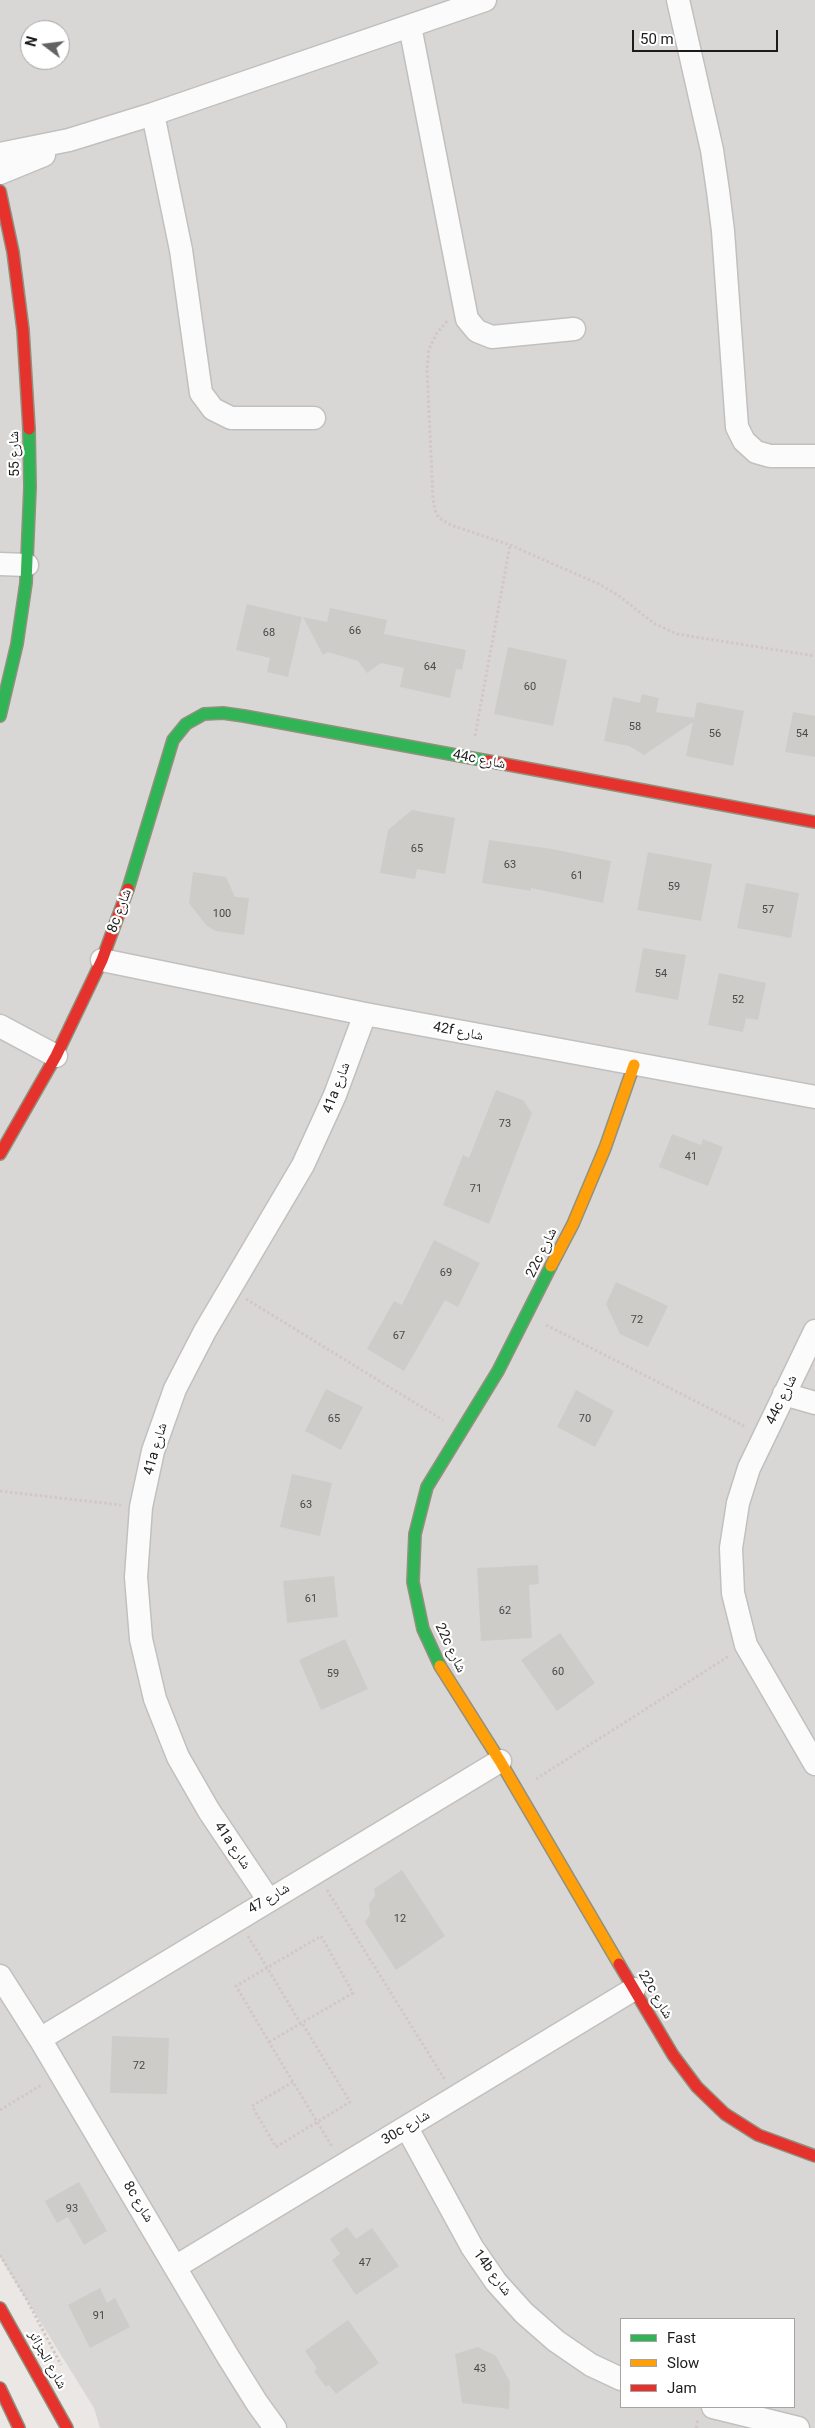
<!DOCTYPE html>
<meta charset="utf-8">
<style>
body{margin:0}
#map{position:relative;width:815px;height:2428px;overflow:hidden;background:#eae7e4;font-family:Roboto,sans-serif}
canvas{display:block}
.legend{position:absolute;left:620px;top:2318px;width:175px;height:90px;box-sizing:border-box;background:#fff;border:1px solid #a4a4a4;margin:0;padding:6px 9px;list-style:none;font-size:15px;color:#1c1c1c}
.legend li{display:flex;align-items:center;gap:10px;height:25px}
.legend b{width:25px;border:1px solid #a4a4a4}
.north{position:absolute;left:20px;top:20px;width:50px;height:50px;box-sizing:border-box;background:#fff;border:1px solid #a4a4a4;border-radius:50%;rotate:285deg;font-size:14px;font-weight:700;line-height:20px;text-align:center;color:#1c1c1c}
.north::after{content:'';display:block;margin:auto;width:18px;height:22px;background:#646362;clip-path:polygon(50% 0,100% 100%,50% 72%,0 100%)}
.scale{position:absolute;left:632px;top:30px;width:146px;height:22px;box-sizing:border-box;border:2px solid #1c1c1c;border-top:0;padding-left:6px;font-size:15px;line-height:18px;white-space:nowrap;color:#1c1c1c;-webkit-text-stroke:4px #fff;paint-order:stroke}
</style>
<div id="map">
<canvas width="815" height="2428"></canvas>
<ul class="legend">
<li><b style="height:6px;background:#30b455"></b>Fast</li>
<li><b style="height:6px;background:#ff9f0a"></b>Slow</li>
<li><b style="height:6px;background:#e5322d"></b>Jam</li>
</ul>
<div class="north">N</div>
<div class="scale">50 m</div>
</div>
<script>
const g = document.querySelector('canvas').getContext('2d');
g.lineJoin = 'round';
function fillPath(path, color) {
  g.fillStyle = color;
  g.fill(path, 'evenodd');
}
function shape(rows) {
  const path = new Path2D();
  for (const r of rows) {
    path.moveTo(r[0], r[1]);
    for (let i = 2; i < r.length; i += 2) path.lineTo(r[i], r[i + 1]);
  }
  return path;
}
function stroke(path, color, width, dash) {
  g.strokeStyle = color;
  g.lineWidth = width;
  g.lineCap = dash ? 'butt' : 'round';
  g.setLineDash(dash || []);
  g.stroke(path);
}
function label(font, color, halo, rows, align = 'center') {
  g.font = font + ' Roboto,"Noto Naskh Arabic",sans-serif';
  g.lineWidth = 4.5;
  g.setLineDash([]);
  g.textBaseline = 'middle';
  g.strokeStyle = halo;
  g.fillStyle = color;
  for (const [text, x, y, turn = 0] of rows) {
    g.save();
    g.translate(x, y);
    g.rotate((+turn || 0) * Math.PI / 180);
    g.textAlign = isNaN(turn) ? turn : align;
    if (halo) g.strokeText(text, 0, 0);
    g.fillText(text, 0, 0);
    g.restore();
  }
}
fillPath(shape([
 [0,0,815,0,815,2428,100,2428,94,2408,0,2257],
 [30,30,60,30,60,60,30,60],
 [621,2319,794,2319,794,2407,621,2407]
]), '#d9d7d6');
fillPath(shape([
 [247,604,302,617,288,677,267,672,270,658,236,650],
 [330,608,387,620,384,634,466,650,462,670,456,669,450,698,400,687,404,668,381,663,367,673,358,661,328,652,323,655,303,617,327,622],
 [508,647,567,660,553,726,494,714],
 [642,694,659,698,656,712,694,718,697,702,744,711,733,766,686,756,693,722,644,755,629,746,604,741,613,697,640,703],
 [793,712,815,716,815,757,785,752],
 [412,810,455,818,445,874,417,869,415,879,380,873,388,830],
 [489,840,552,849,611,861,603,903,531,888,531,891,482,883],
 [648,852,712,864,701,921,637,910],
 [193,872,226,877,235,897,249,898,244,935,216,931,207,926,189,903],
 [746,883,799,893,791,938,737,928],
 [643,948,686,955,678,1000,635,992],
 [719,973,766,983,758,1020,746,1018,743,1032,708,1025],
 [496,1090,523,1100,532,1113,489,1224,443,1205,463,1155,469,1158],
 [672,1134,701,1145,703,1139,723,1147,708,1186,659,1167],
 [434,1240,480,1263,458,1307,445,1300,404,1371,367,1349,394,1301,402,1305],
 [616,1282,668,1306,648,1347,620,1334,606,1304],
 [326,1389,363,1407,341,1450,305,1431],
 [576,1390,614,1411,595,1447,557,1427],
 [292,1474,332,1483,320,1536,280,1527],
 [538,1565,539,1584,529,1585,532,1638,481,1641,477,1568],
 [334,1576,338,1617,287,1623,283,1581],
 [560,1633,595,1683,557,1711,521,1660],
 [345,1639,368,1689,321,1710,299,1660],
 [402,1870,445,1936,396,1970,365,1922,370,1915,369,1904,375,1896,374,1889],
 [112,2036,169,2038,167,2094,110,2093],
 [79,2182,107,2231,84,2245,68,2217,57,2223,45,2201],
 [347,2227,356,2239,372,2228,399,2266,356,2295,332,2260,340,2254,330,2239],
 [100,2288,107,2303,115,2298,130,2327,90,2348,68,2305],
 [348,2320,379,2363,336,2394,329,2385,326,2387,314,2371,317,2368,305,2351],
 [478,2347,496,2356,510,2382,509,2409,462,2403,455,2354]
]), '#ceccc9');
const street = shape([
 [678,0,712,150,718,191,723,231,737,427,744,441,756,452,770,456,815,456],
 [410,26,467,319,477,331,492,337,574,329],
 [153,114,181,250,201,393,213,409,231,418,314,418],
 [0,154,69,140,153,114,485,0],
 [0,173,44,155],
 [0,564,27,565],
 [102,960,365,1014,815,1097],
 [0,1026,56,1056],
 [815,1331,749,1468,738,1503,731,1548,733,1593,746,1645,815,1764],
 [784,1394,815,1403],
 [268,1899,209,1811,178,1757,155,1699,141,1639,136,1577,141,1507,153,1451,175,1389,205,1331,303,1165,335,1095,365,1014],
 [0,1976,40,2039,227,2355,257,2403,275,2428],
 [40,2039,500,1761],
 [407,2128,472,2247,496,2282,524,2313,556,2341,591,2365,621,2379],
 [177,2266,634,1989],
 [713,2407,798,2428]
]);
const fast = shape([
 [0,716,17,644,26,583,30,487,29,429],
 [128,889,173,740,186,724,204,714,223,713,244,716,488,761],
 [440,1666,423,1629,413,1582,415,1534,427,1487,498,1371,551,1266]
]);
const slow = shape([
 [551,1266,573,1224,605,1148,634,1065],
 [440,1666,500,1761,619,1964]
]);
const jam = shape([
 [0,191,13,252,23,330,29,429],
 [488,761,815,822],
 [0,1154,56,1056,102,960,128,889],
 [619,1964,673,2055,697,2087,725,2114,758,2135,815,2156],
 [0,2308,67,2428],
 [0,2388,19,2428]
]);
stroke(street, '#c1c0bf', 25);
stroke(fast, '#91917e', 14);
stroke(slow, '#91917e', 14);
stroke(jam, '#91917e', 14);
stroke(shape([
 [447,321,437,333,429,349,427,369,433,498,435,510,439,518,451,525,510,545,599,584,619,596,655,624,677,634,815,656],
 [475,736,510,545],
 [246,1299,443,1420],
 [546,1325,746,1427],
 [0,1491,121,1505],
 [536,1779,729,1656],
 [327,1890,445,2080],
 [248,1936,301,2024],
 [269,2042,353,1993,321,1936,236,1986,269,2042,293,2082,333,2148],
 [293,2082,252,2106,276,2147,350,2102,302,2023],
 [0,2110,43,2084],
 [0,2255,27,2300,61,2365],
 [696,2428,698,2420]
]), '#d3c7c6', 3, [2.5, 2.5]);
stroke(street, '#fcfbfb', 22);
stroke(fast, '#30b455', 11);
stroke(slow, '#ff9f0a', 11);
stroke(jam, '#e5322d', 11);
label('11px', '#484847', null, [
 ["66",355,631],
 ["68",269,633],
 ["64",430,667],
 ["60",530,687],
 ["58",635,727],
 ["56",715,734],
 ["54",802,734],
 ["65",417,849],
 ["63",510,865],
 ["61",577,876],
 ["59",674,887],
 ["57",768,910],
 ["100",222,914],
 ["54",661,974],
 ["52",738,1000],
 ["73",505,1124],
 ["41",691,1157],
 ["71",476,1189],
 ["69",446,1273],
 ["72",637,1320],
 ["67",399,1336],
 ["65",334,1419],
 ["70",585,1419],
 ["63",306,1505],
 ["61",311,1599],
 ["62",505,1611],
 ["60",558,1672],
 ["59",333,1674],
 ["12",400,1919],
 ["72",139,2066],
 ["93",72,2209],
 ["47",365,2263],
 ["91",99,2316],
 ["43",480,2369]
]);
label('14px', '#1c1c1c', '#fff', [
 ["شارع 55",15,454,-91],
 ["44c شارع",479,760,11],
 ["8c شارع",120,911,-70],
 ["42f شارع",458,1032,11],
 ["41a شارع",337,1088,-69],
 ["22c شارع",542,1253,-64],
 ["44c شارع",782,1400,-64],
 ["41a شارع",156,1449,-74],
 ["22c شارع",450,1648,64],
 ["41a شارع",232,1846,56],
 ["شارع 47",269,1899,-31],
 ["22c شارع",655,1995,59],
 ["30c شارع",406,2128,-31],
 ["8c شارع",138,2202,59],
 ["14b شارع",492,2273,53],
 ["شارع الجزائر",47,2360,61]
]);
</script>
